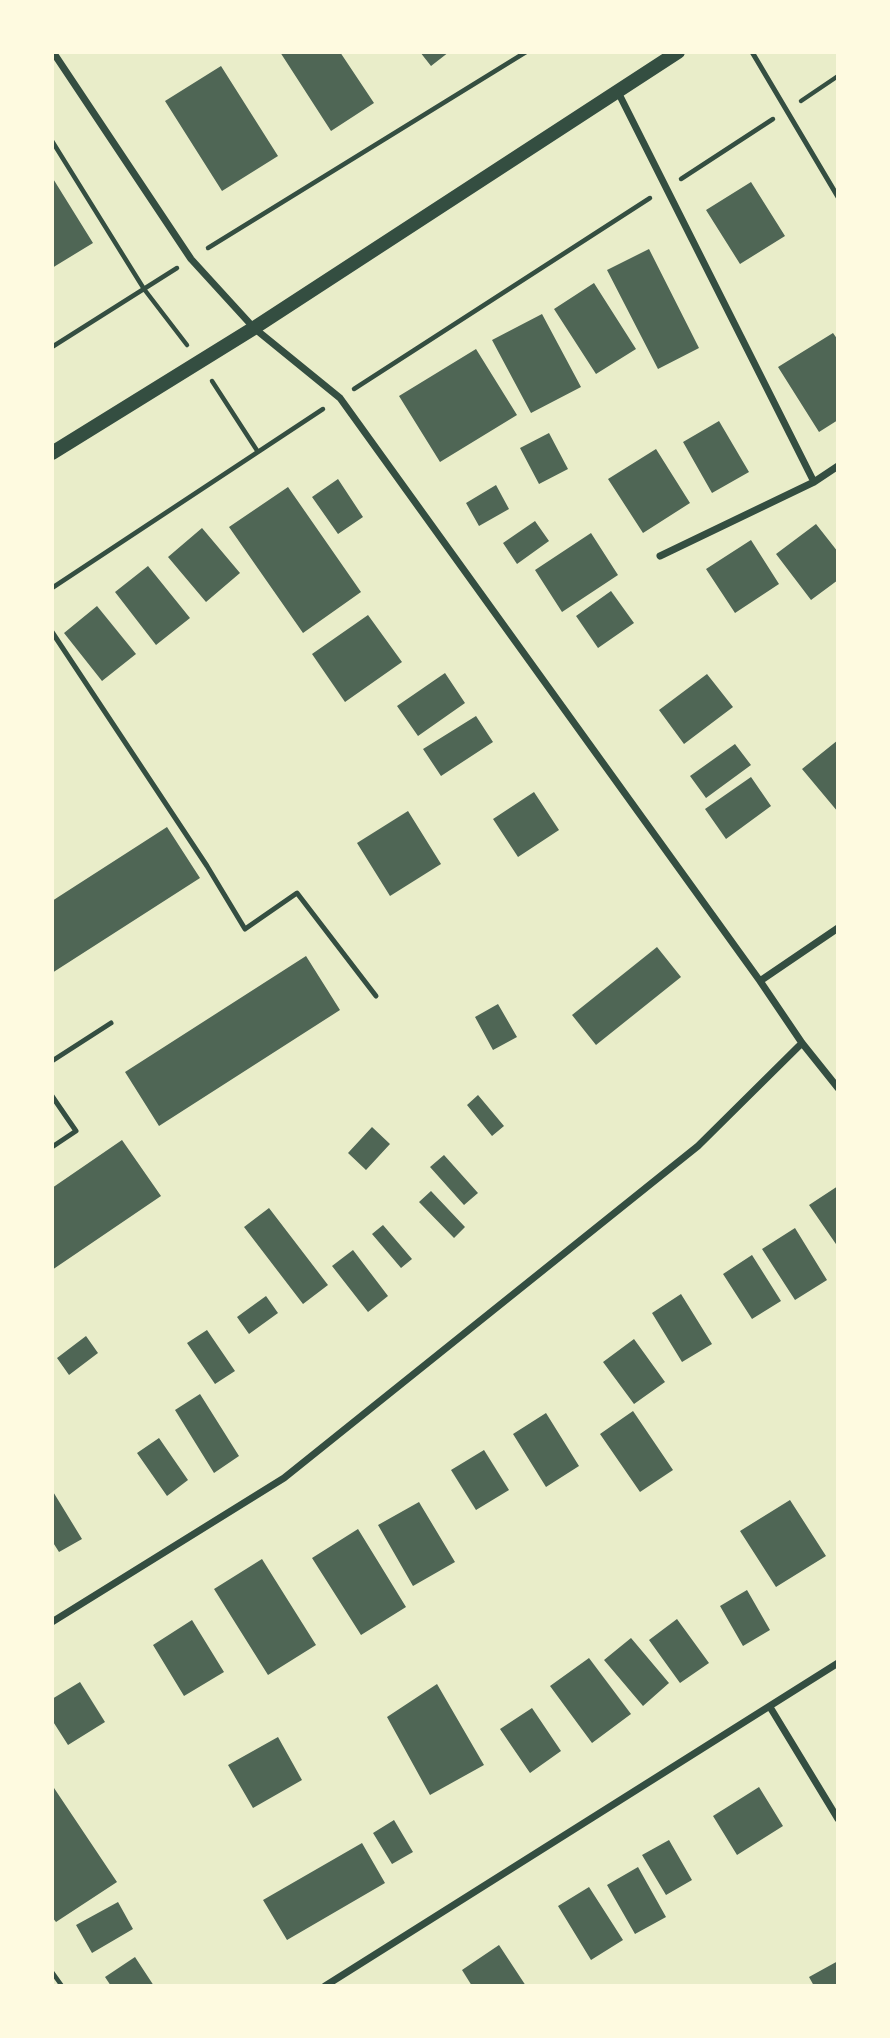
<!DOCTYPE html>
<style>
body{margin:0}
#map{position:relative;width:890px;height:2038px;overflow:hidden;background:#e9edc9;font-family:"PT Sans",sans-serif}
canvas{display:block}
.frame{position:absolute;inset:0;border:54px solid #fefae0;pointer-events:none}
</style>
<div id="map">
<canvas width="890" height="2038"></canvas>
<div class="frame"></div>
</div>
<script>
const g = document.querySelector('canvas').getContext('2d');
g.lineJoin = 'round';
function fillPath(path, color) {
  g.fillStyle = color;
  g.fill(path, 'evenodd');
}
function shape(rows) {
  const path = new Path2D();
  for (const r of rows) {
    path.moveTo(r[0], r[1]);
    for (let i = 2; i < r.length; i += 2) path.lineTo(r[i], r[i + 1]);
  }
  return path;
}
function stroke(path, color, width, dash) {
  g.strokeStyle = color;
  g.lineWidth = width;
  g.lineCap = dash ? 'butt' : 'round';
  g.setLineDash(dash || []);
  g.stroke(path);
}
fillPath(shape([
 [280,52,340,52,374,103,331,131],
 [420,52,449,52,431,66],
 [221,66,278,156,222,191,165,101],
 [52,177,93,243,52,268],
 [751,182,785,236,740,264,706,210],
 [649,249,699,348,658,369,607,270],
 [594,283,636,349,596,374,554,309],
 [542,314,581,387,531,413,492,340],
 [833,333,838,340,838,420,819,432,778,367],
 [476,349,517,415,440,462,399,396],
 [719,421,749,472,712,493,683,442],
 [549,433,568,469,539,484,520,448],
 [656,449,690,503,643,533,608,479],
 [338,479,363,517,338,534,312,497],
 [496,485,509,509,479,526,466,503],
 [288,487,361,592,303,633,229,527],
 [535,521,549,541,517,564,503,543],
 [816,524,838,552,838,580,811,600,776,554],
 [202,528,240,573,206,602,168,557],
 [591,533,618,575,562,612,535,570],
 [751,540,779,584,735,613,706,569],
 [148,566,190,618,156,645,115,592],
 [611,591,634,623,598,648,576,616],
 [97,606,136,654,102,681,64,633],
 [368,615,402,662,345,702,312,654],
 [445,673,465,703,418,736,397,706],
 [707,674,733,707,684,744,659,710],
 [476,716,493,742,441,776,423,749],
 [838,740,838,812,802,769],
 [735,744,751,765,706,798,690,776],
 [751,777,771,806,726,839,705,809],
 [534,792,559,830,518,857,493,819],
 [408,811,441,864,390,896,357,843],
 [167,827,200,878,52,973,52,901],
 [657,947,681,977,596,1045,572,1015],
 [306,956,340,1010,159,1126,125,1072],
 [498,1004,517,1037,493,1050,475,1017],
 [478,1095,504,1126,492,1136,467,1105],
 [372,1127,390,1144,366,1170,348,1153],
 [122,1140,161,1196,52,1270,52,1188],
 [444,1155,478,1193,464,1205,430,1167],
 [838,1186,838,1247,809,1205],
 [431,1191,465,1227,454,1238,419,1202],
 [269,1208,328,1285,303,1304,244,1227],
 [383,1225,412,1259,401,1268,372,1234],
 [795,1228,827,1280,795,1300,762,1249],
 [353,1250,388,1296,368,1312,332,1266],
 [752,1255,781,1301,752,1319,723,1274],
 [681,1294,712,1344,682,1362,652,1313],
 [266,1296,278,1313,249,1334,237,1317],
 [207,1330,235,1371,215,1384,187,1343],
 [86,1336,98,1353,69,1375,57,1358],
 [634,1339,665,1382,634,1404,603,1362],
 [200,1394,239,1456,214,1473,175,1410],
 [633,1411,673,1470,640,1492,600,1434],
 [546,1413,579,1466,546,1487,513,1434],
 [159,1438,188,1480,167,1496,137,1453],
 [484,1450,509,1490,476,1510,451,1470],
 [52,1490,82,1539,59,1552,52,1541],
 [790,1500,826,1556,776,1587,740,1531],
 [419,1502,455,1562,413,1586,378,1525],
 [358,1529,406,1607,361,1635,312,1558],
 [262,1559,316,1645,268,1675,214,1589],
 [747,1590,770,1630,743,1646,720,1606],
 [677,1619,709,1663,680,1683,649,1640],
 [192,1620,224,1672,184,1696,153,1645],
 [631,1638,669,1683,643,1706,604,1660],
 [589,1658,631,1714,592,1743,550,1686],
 [80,1682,105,1722,68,1745,52,1720,52,1699],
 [437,1684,484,1765,430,1795,387,1717],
 [532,1708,561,1751,530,1773,500,1729],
 [278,1737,302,1780,253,1808,228,1765],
 [52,1785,117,1882,56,1922,52,1917],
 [759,1787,783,1826,737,1855,713,1816],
 [394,1820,413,1852,392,1864,373,1833],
 [669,1840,692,1880,666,1895,642,1855],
 [362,1843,385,1883,287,1940,263,1900],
 [638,1867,666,1917,635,1934,607,1885],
 [589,1887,623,1940,591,1960,558,1906],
 [118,1902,133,1929,92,1953,76,1925],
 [499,1945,526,1986,472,1986,462,1970],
 [135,1957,154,1986,111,1986,105,1977],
 [838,1961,838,1986,814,1986,809,1977]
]), '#4f6655');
stroke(shape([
 [801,101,838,76],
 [52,141,144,289,187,345],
 [681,179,773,119],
 [208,248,526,52],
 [52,347,177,268],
 [212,381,258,452],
 [354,389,650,198],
 [52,588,323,409],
 [52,1972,62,1986]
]), '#344e41', 4.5);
stroke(shape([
 [752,52,838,197],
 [52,632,207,866,245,929,297,893,376,996],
 [52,1061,111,1023],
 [52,1096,76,1131,52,1147]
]), '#344e41', 5);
stroke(shape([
 [53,52,191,259,254,328,340,398,760,981,802,1043,838,1088],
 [618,92,814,482],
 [660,556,814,482,838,466],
 [760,981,838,928],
 [52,1622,284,1478,698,1146,802,1043],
 [770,1707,838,1819],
 [325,1986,838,1663]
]), '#344e41', 7);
stroke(shape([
 [52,453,254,328,678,52]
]), '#344e41', 14);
</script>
